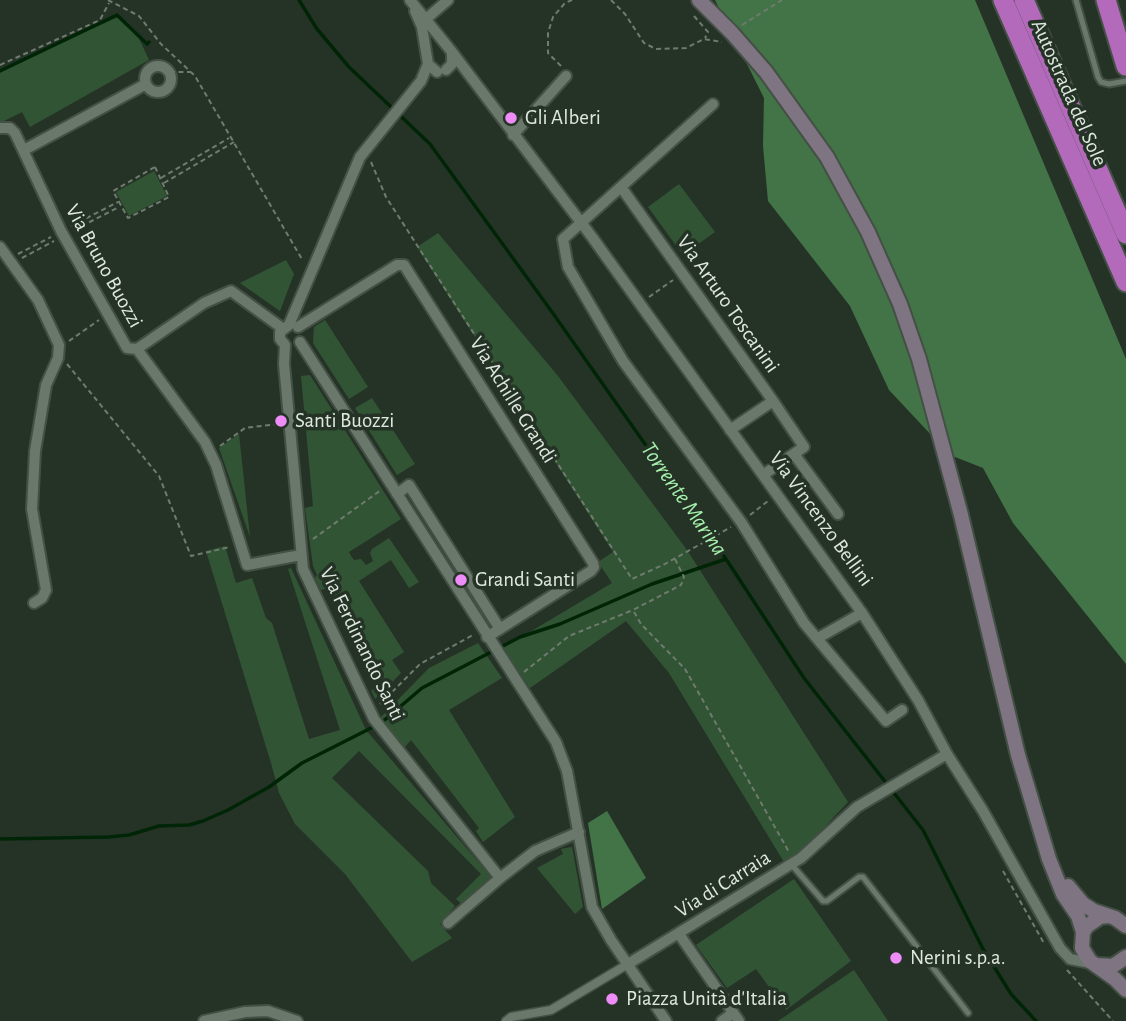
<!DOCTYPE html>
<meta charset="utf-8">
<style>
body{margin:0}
canvas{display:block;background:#253326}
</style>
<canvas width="1126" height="1021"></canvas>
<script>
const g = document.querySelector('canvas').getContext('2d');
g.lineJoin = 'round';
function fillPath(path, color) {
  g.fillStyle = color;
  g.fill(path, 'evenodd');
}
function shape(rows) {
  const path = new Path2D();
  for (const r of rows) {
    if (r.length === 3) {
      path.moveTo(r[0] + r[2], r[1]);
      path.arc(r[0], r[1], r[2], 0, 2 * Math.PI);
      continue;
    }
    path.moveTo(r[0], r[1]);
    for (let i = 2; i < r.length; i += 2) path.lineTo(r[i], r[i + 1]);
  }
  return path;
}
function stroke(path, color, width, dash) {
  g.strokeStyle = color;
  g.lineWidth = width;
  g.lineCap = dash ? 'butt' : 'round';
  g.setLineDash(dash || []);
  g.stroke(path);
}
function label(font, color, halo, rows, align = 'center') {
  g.font = font + ' "Alegreya Sans",sans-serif';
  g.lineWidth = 7;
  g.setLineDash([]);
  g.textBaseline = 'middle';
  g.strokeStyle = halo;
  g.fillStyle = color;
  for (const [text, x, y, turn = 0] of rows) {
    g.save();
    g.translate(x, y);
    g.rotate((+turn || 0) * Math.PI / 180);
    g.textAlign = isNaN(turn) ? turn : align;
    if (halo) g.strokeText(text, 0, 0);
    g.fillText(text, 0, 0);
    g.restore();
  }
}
fillPath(shape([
 [118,17,136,32,149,60,30,127,22,112,0,123,0,71],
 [154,171,167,196,129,216,116,192],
 [679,184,715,232,683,255,648,207],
 [438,233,558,376,687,550,848,802,787,867,669,673,626,621,530,688,503,648,612,583,598,562,613,552,417,247],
 [286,260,294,274,280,311,240,283],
 [325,320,368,387,349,399,313,343,314,327],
 [310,375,401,519,349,552,351,556,354,560,361,559,366,565,373,561,370,553,372,549,389,538,419,582,409,588,391,560,359,581,404,652,392,660,401,673,375,699,371,690,377,688,328,588,321,590,315,578,317,575,313,566,305,508,313,506,301,376],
 [372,398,415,464,397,475,355,408],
 [239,434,250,537,219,448],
 [225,546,236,583,252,578,266,618,272,623,309,739,340,730,288,569,291,568,366,730,491,877,462,904,456,899,481,874,359,751,332,778,428,871,431,883,455,906,440,924,452,938,412,962,345,874,295,824,279,793,271,763,206,551],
 [478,643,502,678,449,710,515,817,483,842,476,831,479,828,411,740,404,748,381,717,429,668],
 [572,847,583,907,575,914,537,868,563,854,561,849],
 [794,879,851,961,786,1010,756,969,727,988,696,945],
 [854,970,888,1021,778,1021]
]), '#315434');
fillPath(shape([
 [715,0,975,0,1126,359,1126,664,1013,523,983,468,950,455,889,390,850,306,768,201,763,146,764,98],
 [607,811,646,878,602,909,588,823]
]), '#437448');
stroke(shape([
 [299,0,317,29,349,67,430,144,552,312,726,559,804,678,923,830,983,949,1011,994,1036,1021],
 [0,71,117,15,147,44,149,42],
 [0,839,109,837,129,835,159,826,189,825,203,821,228,810,269,787,302,763,381,723,422,688,520,637,560,624,652,584,726,559]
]), '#002506', 3.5);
const service = shape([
 [1076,0,1098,77,1101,82,1109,84,1126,81],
 [791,864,823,901,827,901,859,877,863,877,968,1013]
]);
const pedestrian = shape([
 [506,1021,511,1017,551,1010,628,964]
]);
const minor = shape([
 [410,0,452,52,452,64,446,70],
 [415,11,422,27,428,64,437,72],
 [426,19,448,0],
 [452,52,592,237,862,613,918,700,947,754,983,811,1060,948,1070,959,1095,964],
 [428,64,421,81,360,157,289,325,280,332,280,339,285,345,284,364,303,569,374,719,500,878,535,851,579,832],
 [158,79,13],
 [713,104,563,239,568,267,623,361,741,522,804,623,886,721,902,710],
 [0,128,10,128,15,133,61,231,127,348,137,349,205,442,216,465,247,565,301,555],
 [513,135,566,76],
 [24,150,146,84],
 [621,187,773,401,730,430],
 [0,247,38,300,59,345,58,358,46,385,35,451,32,509,46,590,42,598,34,603],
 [298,327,397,265,404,265,593,563,594,567,591,571,487,637],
 [300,342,556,742,567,771,592,907,611,940,666,1021],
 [137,349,204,303,231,291,282,328],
 [794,454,838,514],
 [763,475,804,447,773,401],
 [397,494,409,485,500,629],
 [818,638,862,613],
 [448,923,500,878],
 [679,934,739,1021],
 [628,964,801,858,857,807,947,754],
 [204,1021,245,1012,268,1011,297,1021],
 [722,1021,733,1013]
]);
const secondary = shape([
 [699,0,732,33,766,72,827,157,868,232,900,304,919,359,961,515,1018,755,1049,859,1063,894,1078,916,1083,932],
 [1068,886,1083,904,1094,911,1115,918,1126,926],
 [1107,916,1100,917,1087,926,1083,932,1082,948,1090,961,1115,979,1126,990],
 [1097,965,1113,966,1126,957]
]);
const motorway = shape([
 [1003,0,1126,282],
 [1024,0,1126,234],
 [1106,0,1126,66]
]);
stroke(service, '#445045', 9);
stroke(pedestrian, '#445045', 11);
stroke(minor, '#445045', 14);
stroke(secondary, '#445045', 18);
stroke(motorway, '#445045', 23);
stroke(shape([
 [108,0,139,16,161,44,195,76,303,261],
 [611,0,625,14,644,43,656,49,686,48,704,39,722,42],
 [694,16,708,32,705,38],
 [742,25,782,0],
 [0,65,100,20,109,3],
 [561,66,548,53,548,33,553,17,565,3,572,0],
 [170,72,190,72],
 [371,162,386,197,632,579,665,564,731,527],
 [155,167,169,197,128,218,113,191,155,167],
 [161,178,229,138],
 [164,183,234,142],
 [71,226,118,202],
 [74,230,119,207],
 [18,254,51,237],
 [22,258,54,241],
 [649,297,673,280],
 [69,341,99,320],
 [67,364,159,476,191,556,230,547],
 [220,446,245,428,278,424],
 [750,515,768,501],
 [313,539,381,490],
 [675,559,684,577,681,585,633,610,641,624,685,669,789,852],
 [524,672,569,636,633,610],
 [380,704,420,664,473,635],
 [1003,871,1045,945],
 [1067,970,1113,1021]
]), '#6f7b6f', 2, [5, 3.5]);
stroke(service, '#69786a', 5);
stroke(pedestrian, '#69786a', 8);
stroke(minor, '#69786a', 10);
stroke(secondary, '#7f7482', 14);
stroke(motorway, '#b36abb', 19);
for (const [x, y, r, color] of [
 [511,118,7,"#ee8cf8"],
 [281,421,7,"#ee8cf8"],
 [461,580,7,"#ee8cf8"],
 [896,958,7,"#ee8cf8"],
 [612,999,7,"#ee8cf8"]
]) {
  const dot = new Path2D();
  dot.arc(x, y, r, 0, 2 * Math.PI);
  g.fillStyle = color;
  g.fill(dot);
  stroke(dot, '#253326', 2.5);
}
label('21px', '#dfe8df', '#253326', [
 ["Autostrada del Sole",1069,93,66],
 ["Via Bruno Buozzi",104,266,61],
 ["Via Arturo Toscanini",728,304,55],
 ["Via Achille Grandi",513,400,58],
 ["Via Vincenzo Bellini",821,519,54],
 ["Via Ferdinando Santi",362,644,64],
 ["Via di Carraia",723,884,-32]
]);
label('21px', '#dfe8df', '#253326', [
 ["Gli Alberi",525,118],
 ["Santi Buozzi",295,421],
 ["Grandi Santi",475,580],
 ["Nerini s.p.a.",910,958],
 ["Piazza Unità d'Italia",626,999]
], 'left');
label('italic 23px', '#a5efab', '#253326', [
 ["Torrente Marina",684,499,55]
]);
</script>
